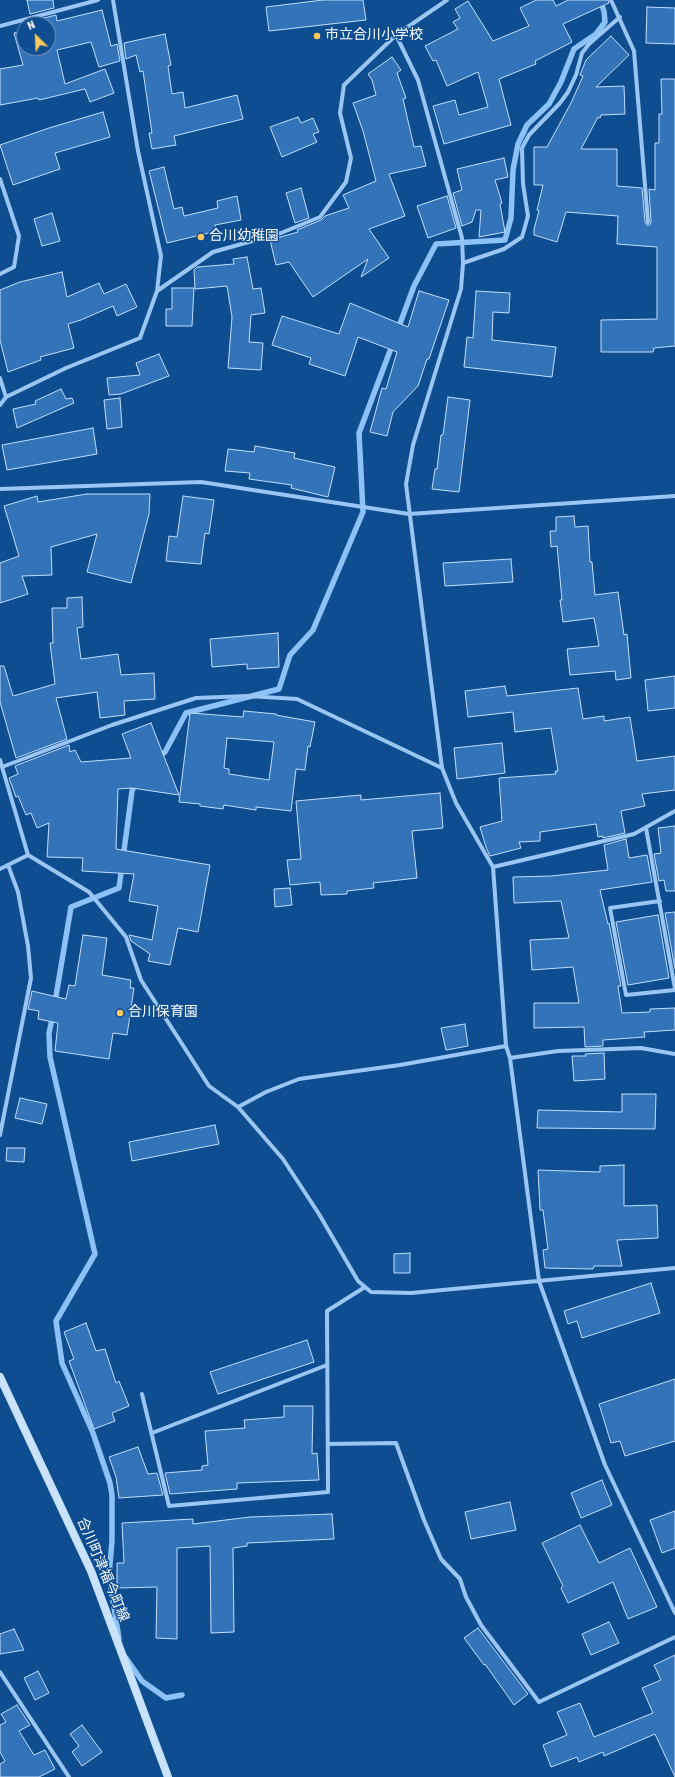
<!DOCTYPE html>
<meta charset="utf-8">
<style>
body{margin:0}
#map{position:relative;width:675px;height:1777px;overflow:hidden;background:#0f4d91;font-family:"Source Sans 3",sans-serif}
canvas{display:block}
.north{position:absolute;left:16px;top:16px;width:40px;height:40px;box-sizing:border-box;background:#0f4d91;border:1px solid #6f94bd;border-radius:50%;rotate:336deg;font-size:11px;font-weight:700;line-height:16px;text-align:center;color:#fff}
.north::after{content:'';display:block;margin:auto;width:14px;height:18px;background:#ffc95c;clip-path:polygon(50% 0,100% 100%,50% 72%,0 100%)}
</style>
<div id="map">
<canvas width="675" height="1777"></canvas>
<div class="north">N</div>
</div>
<script>
const g = document.querySelector('canvas').getContext('2d');
g.lineJoin = 'round';
function shape(rows) {
  const path = new Path2D();
  for (const r of rows) {
    path.moveTo(r[0], r[1]);
    for (let i = 2; i < r.length; i += 2) path.lineTo(r[i], r[i + 1]);
  }
  return path;
}
function stroke(path, color, width, dash) {
  g.strokeStyle = color;
  g.lineWidth = width;
  g.lineCap = dash ? 'butt' : 'round';
  g.setLineDash(dash || []);
  g.stroke(path);
}
function fillPath(path, color) {
  g.fillStyle = color;
  g.fill(path, 'evenodd');
}
function label(font, color, halo, rows, align = 'center') {
  g.font = font + ' "Source Sans 3","Noto Sans JP",sans-serif';
  g.lineWidth = 3;
  g.setLineDash([]);
  g.textBaseline = 'middle';
  g.strokeStyle = halo;
  g.fillStyle = color;
  for (const [text, x, y, turn = 0] of rows) {
    g.save();
    g.translate(x, y);
    g.rotate((+turn || 0) * Math.PI / 180);
    g.textAlign = isNaN(turn) ? turn : align;
    if (halo) g.strokeText(text, 0, 0);
    g.fillText(text, 0, 0);
    g.restore();
  }
}
stroke(shape([
 [398,329,414,286,436,244,505,240,511,218,513,170,518,144,527,125,549,104,561,82,574,49,596,34,605,22,604,11,600,0],
 [158,757,165,752,186,713,279,689,290,655,313,630,363,512,359,433,393,343],
 [123,858,132,791,136,782],
 [55,1002,71,907,119,888,122,866],
 [53,1015,49,1033,50,1057,95,1254,56,1321,62,1363,93,1433,110,1483,112,1495,112,1541,109,1575,119,1639],
 [126,1658,142,1681,166,1698,182,1695]
]), '#8bc2f7', 5.5);
const building = shape([
 [27,0,53,0,54,8,30,14,27,0],
 [323,0,363,0,366,20,269,31,266,7,323,0],
 [536,0,553,0,556,6,568,0,608,0,609,3,563,24,572,42,535,61,536,64,499,79,511,125,444,144,433,106,455,100,459,115,488,107,478,72,447,86,436,60,433,61,425,46,458,29,453,22,460,18,455,9,468,1,493,41,529,26,520,8,536,0],
 [647,7,675,8,675,44,646,43,647,7],
 [102,10,111,46,117,44,120,61,99,67,91,42,57,50,65,84,105,69,114,93,90,102,85,89,39,100,38,98,0,105,0,69,23,65,14,33,24,31,24,48,48,48,48,24,32,24,32,21,56,15,57,21,102,10],
 [165,34,171,65,168,66,172,94,183,92,185,108,237,95,243,119,174,136,176,145,152,149,149,133,152,133,143,71,140,72,136,55,126,59,124,43,165,34],
 [611,36,629,55,596,87,624,86,625,114,601,115,600,118,598,117,581,149,617,149,617,186,642,188,645,222,647,225,650,225,651,222,649,189,655,190,655,143,659,143,659,114,662,114,661,79,675,79,675,346,654,348,653,352,601,352,601,320,657,319,657,247,617,244,618,216,566,212,557,242,534,235,534,229,539,211,537,210,543,185,534,185,534,147,547,147,571,103,583,76,580,75,586,60,611,36],
 [392,57,401,70,397,73,406,98,403,99,414,147,421,146,426,166,389,174,405,216,369,229,389,258,361,277,368,259,313,297,289,262,276,265,270,240,298,232,297,230,321,220,325,216,349,208,343,195,376,181,363,131,353,103,376,95,372,80,368,74,392,57],
 [103,112,110,137,55,153,60,169,13,185,0,145,49,128,103,112],
 [298,117,301,123,313,118,319,132,313,134,317,142,282,157,270,127,298,117],
 [504,158,508,177,495,180,502,203,500,204,505,232,479,237,481,210,476,210,472,222,462,226,453,193,462,190,457,169,504,158],
 [164,167,174,209,182,207,184,216,218,208,217,201,237,196,241,220,215,225,217,231,167,243,149,171,164,167],
 [301,188,309,218,295,223,286,193,301,188],
 [447,196,456,228,428,238,417,206,447,196],
 [52,213,60,241,42,246,34,219,52,213],
 [247,257,253,289,261,288,265,313,251,315,249,342,263,343,261,370,228,368,232,317,227,286,195,289,194,270,197,267,234,264,233,259,247,257],
 [62,272,67,297,99,283,104,294,126,284,137,307,117,316,113,306,81,320,68,324,74,348,40,357,41,360,8,372,0,340,0,290,20,282,62,272],
 [172,288,194,288,192,326,166,326,166,309,172,309,172,288],
 [419,291,449,300,429,359,427,359,418,386,393,412,387,436,370,432,382,388,386,389,397,352,358,337,345,376,309,364,311,358,272,345,282,316,339,334,350,303,408,327,419,291],
 [476,291,510,293,509,313,493,312,492,340,556,347,552,377,464,367,467,337,473,338,476,291],
 [159,354,169,376,121,394,109,395,107,378,140,375,136,363,159,354],
 [61,389,66,399,72,398,74,403,17,428,13,409,36,404,35,401,61,389],
 [448,397,470,400,459,492,432,489,435,469,437,469,441,435,443,435,448,397],
 [120,398,122,427,107,429,104,400,120,398],
 [93,428,97,454,7,470,2,445,93,428],
 [255,446,295,453,294,458,335,467,328,497,291,488,292,485,249,479,250,473,225,471,228,449,254,452,255,446],
 [87,494,150,494,149,514,131,583,87,572,97,534,51,547,52,575,22,576,28,594,0,603,0,563,19,556,4,506,37,496,38,502,87,494],
 [183,496,214,500,209,534,205,533,201,564,166,561,169,536,177,537,183,496],
 [574,516,575,527,588,526,590,562,592,562,595,595,618,592,624,635,627,634,631,678,616,680,615,671,570,675,567,649,599,646,594,618,563,622,560,600,562,600,557,546,551,547,550,531,556,531,556,517,574,516],
 [511,559,513,582,445,586,443,563,511,559],
 [82,597,83,627,77,628,81,659,118,654,121,675,154,673,155,699,124,701,125,715,100,718,97,692,56,698,67,739,16,758,0,702,0,666,4,666,13,696,55,684,50,643,53,643,52,608,67,608,67,598,82,597],
 [278,633,279,667,247,669,247,664,212,667,210,639,278,633],
 [675,676,675,708,648,711,645,680,675,676],
 [505,686,507,696,578,688,583,719,604,716,604,721,630,717,637,761,675,756,675,790,642,794,645,806,621,811,625,833,603,838,603,836,598,837,596,824,540,832,540,841,519,842,521,848,490,856,486,847,480,827,502,821,499,778,556,774,555,771,558,771,551,728,515,732,513,712,468,717,465,691,505,686],
 [244,711,276,714,276,715,315,722,310,747,308,746,305,770,296,769,291,811,256,807,256,810,224,805,223,809,200,806,200,804,179,802,190,713,243,717,244,711],
 [227,738,274,742,269,780,229,774,229,769,224,768,227,738],
 [151,723,179,795,132,788,118,789,116,849,210,865,198,932,178,928,170,965,148,961,150,954,131,941,129,935,152,940,158,906,129,901,134,874,82,871,83,858,47,857,49,823,37,828,31,813,26,815,18,796,16,797,9,778,18,774,15,766,69,745,70,752,75,750,81,762,131,758,122,734,151,723],
 [502,743,505,773,457,779,454,748,502,743],
 [440,793,443,828,412,831,417,878,373,883,374,888,347,891,347,894,321,895,320,882,290,885,287,860,301,859,296,801,361,795,361,800,440,793],
 [675,826,675,891,666,891,664,880,659,881,654,854,661,853,658,828,675,826],
 [626,839,629,858,647,855,652,882,600,890,608,924,609,923,621,986,618,986,622,1013,650,1012,650,1009,675,1008,675,1030,644,1032,645,1037,603,1040,603,1046,585,1047,584,1027,534,1028,534,1003,579,1003,573,967,532,970,530,940,569,938,561,901,514,903,513,877,551,876,608,870,604,845,626,839],
 [290,888,292,905,275,907,274,889,290,888],
 [675,912,675,969,665,913,675,912],
 [658,915,669,978,628,985,616,922,658,915],
 [83,935,107,938,102,975,131,980,130,988,134,988,127,1035,113,1033,109,1059,55,1051,58,1023,38,1019,39,1011,28,1009,32,991,66,999,69,985,75,986,83,935],
 [465,1024,468,1046,446,1050,441,1028,465,1024],
 [604,1053,605,1079,574,1081,572,1056,586,1056,585,1054,604,1053],
 [622,1094,656,1094,655,1129,537,1128,538,1110,622,1112,622,1094],
 [20,1098,47,1104,42,1124,15,1118,20,1098],
 [215,1125,219,1144,132,1161,129,1142,215,1125],
 [7,1148,25,1148,24,1162,6,1161,7,1148],
 [624,1165,624,1206,657,1205,658,1238,617,1240,622,1266,594,1266,593,1269,545,1268,543,1250,548,1249,543,1210,540,1210,538,1170,600,1172,600,1166,624,1165],
 [410,1253,410,1273,394,1273,394,1254,410,1253],
 [651,1283,660,1313,582,1338,577,1321,568,1324,564,1311,651,1283],
 [86,1323,96,1351,105,1349,116,1383,119,1381,129,1406,112,1413,115,1421,94,1429,69,1361,74,1359,64,1332,86,1323],
 [307,1340,314,1362,218,1394,210,1372,307,1340],
 [675,1379,675,1441,625,1456,620,1441,611,1443,599,1404,675,1379],
 [284,1406,313,1406,312,1454,317,1453,319,1480,237,1483,237,1489,170,1494,165,1473,202,1470,202,1466,208,1465,205,1431,245,1428,244,1420,284,1417,284,1406],
 [138,1447,148,1474,157,1473,163,1495,119,1498,116,1477,109,1457,138,1447],
 [602,1480,612,1505,581,1518,571,1493,602,1480],
 [510,1502,516,1530,471,1539,465,1512,510,1502],
 [675,1511,675,1548,662,1553,650,1520,675,1511],
 [332,1514,334,1539,247,1543,247,1546,233,1548,234,1632,211,1633,210,1546,177,1548,177,1639,156,1638,157,1587,117,1588,117,1563,124,1563,122,1523,193,1519,193,1524,250,1517,332,1514],
 [580,1525,599,1563,630,1548,657,1607,628,1619,613,1582,568,1603,561,1588,563,1586,542,1543,580,1525],
 [609,1622,619,1643,591,1655,582,1634,609,1622],
 [478,1628,528,1694,514,1705,485,1664,484,1665,464,1638,478,1628],
 [14,1629,24,1650,0,1654,0,1634,14,1629],
 [675,1655,675,1777,655,1734,604,1756,603,1752,579,1762,577,1757,551,1767,543,1745,567,1735,557,1712,580,1703,594,1737,653,1713,642,1688,661,1680,654,1665,675,1655],
 [38,1671,49,1693,35,1700,24,1678,38,1671],
 [17,1705,30,1725,19,1731,34,1755,45,1750,55,1769,39,1777,0,1777,0,1764,5,1761,0,1752,0,1725,6,1722,1,1714,17,1705],
 [82,1725,102,1752,82,1766,72,1752,79,1746,70,1734,82,1725]
]);
fillPath(building, '#3374b9');
stroke(building, '#c1dffe', 1);
stroke(shape([
 [611,0,634,51,648,222],
 [0,26,98,0],
 [396,35,418,80,462,238,463,263,461,289,413,445,406,484,442,768,456,803,493,867,506,1046,510,1058,539,1281,605,1465,675,1613],
 [0,179,19,236,14,267,0,274],
 [463,263,504,249,522,237,528,216,523,184,522,148,529,135,560,103,568,92,576,75,582,53,589,44,620,17],
 [157,291,213,252,281,233,320,217,346,182,351,158,340,113,344,85,396,35,447,0],
 [0,378,6,397],
 [0,405,6,397,66,368,140,338,157,291,161,256,138,151,113,0],
 [0,489,201,482,409,514,675,496],
 [0,760,28,855,89,892,126,937,141,980,209,1086,238,1107,283,1159,319,1214,358,1281,371,1292,411,1293,675,1268],
 [2,767,112,725,196,698,248,696,297,699,442,768],
 [646,828,675,989],
 [493,867,634,834,675,811],
 [0,869,28,855],
 [660,901,610,908,626,995,675,990],
 [510,1058,558,1051,641,1048,675,1054],
 [238,1107,266,1092,299,1079,400,1065,506,1046],
 [0,1135,31,978,28,946,18,892,8,865],
 [142,1394,169,1506,328,1492,327,1311,365,1287],
 [152,1433,327,1365],
 [328,1444,396,1443,424,1520,441,1559,460,1579,466,1597,481,1625,539,1702,675,1637],
 [0,1672,69,1777]
]), '#9ac6f3', 4);
stroke(shape([
 [0,1377,91,1571,168,1777]
]), '#c9e2fd', 8);
for (const [x, y, r, color] of [
 [317,36,4,"#ffc95c"],
 [201,237,4,"#ffc95c"],
 [120,1013,4,"#ffc95c"]
]) {
  const dot = new Path2D();
  dot.arc(x, y, r, 0, 2 * Math.PI);
  g.fillStyle = color;
  g.fill(dot);
  stroke(dot, '#0f4d91', 1.5);
}
label('14px', '#fff', '#0f4d91', [
 ["市立合川小学校",325,36],
 ["合川幼稚園",209,237],
 ["合川保育園",128,1013]
], 'left');
label('14px', '#fff', '#0f4d91', [
 ["合川町津福今町線",102,1570,67]
]);
</script>
